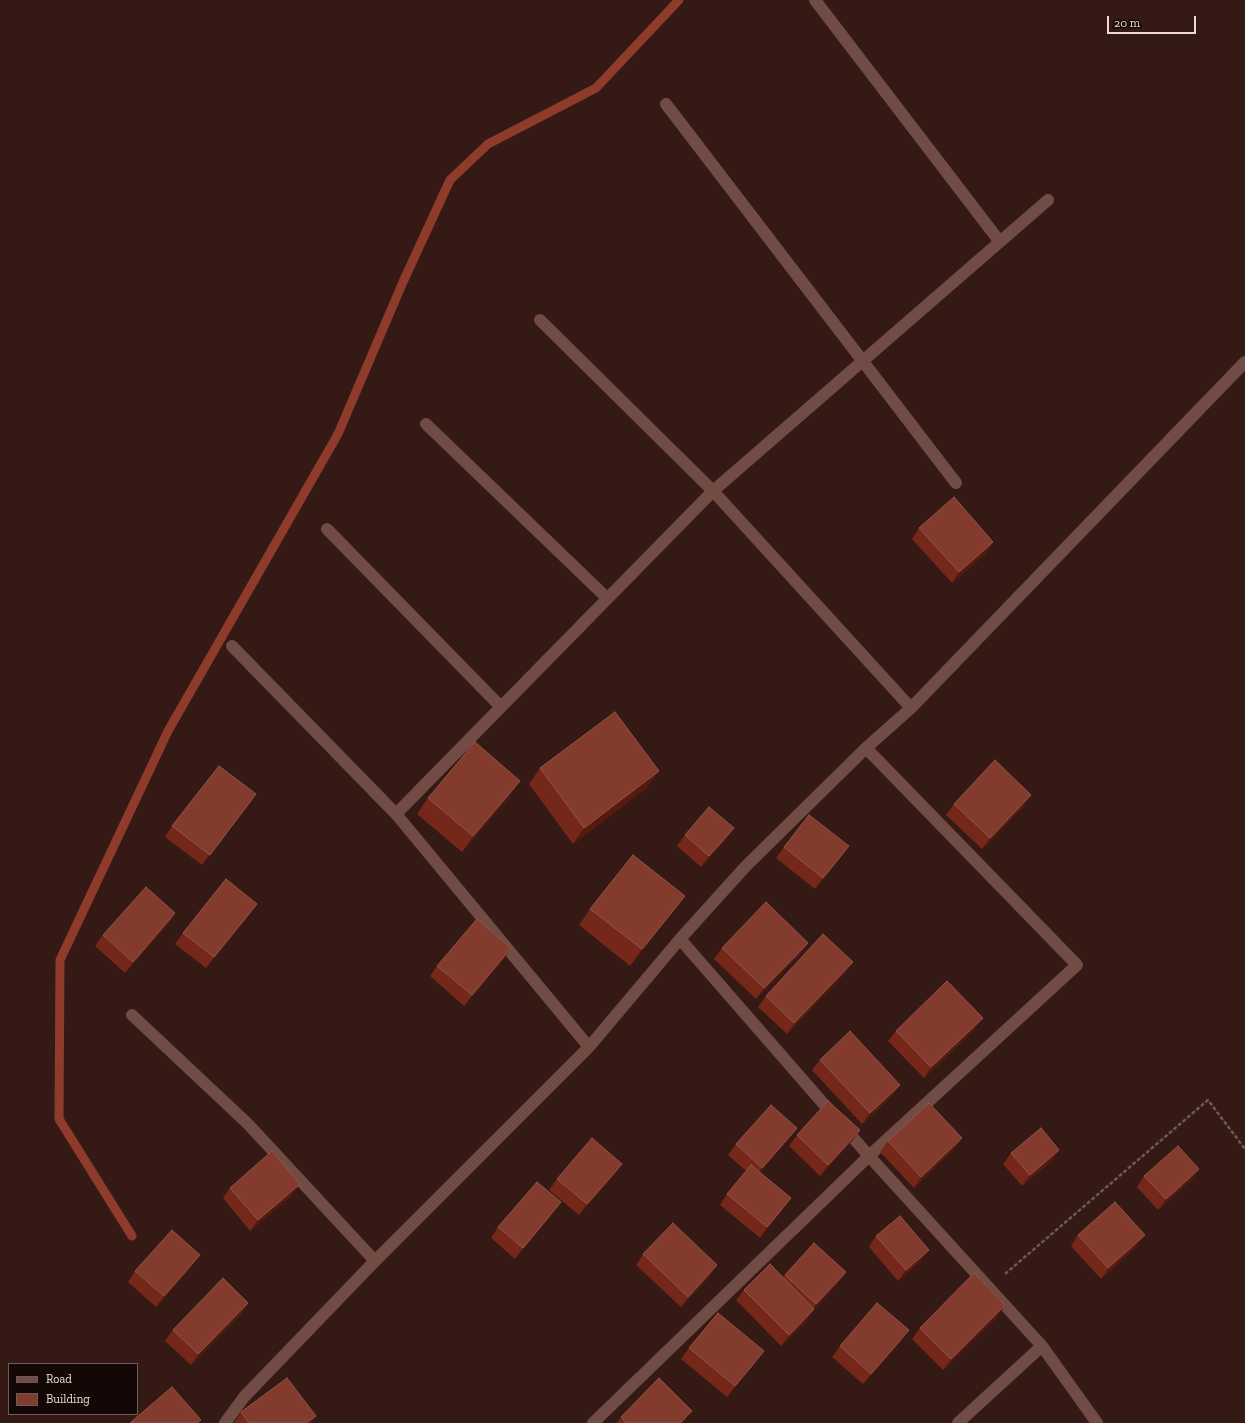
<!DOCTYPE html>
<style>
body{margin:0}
#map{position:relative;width:1245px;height:1423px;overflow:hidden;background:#341914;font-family:"Zilla Slab",serif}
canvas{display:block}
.legend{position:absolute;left:8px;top:1363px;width:130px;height:52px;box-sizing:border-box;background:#130806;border:1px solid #6a5c59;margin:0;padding:5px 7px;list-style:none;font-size:12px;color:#eddad5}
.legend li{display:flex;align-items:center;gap:8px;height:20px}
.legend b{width:20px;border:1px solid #6a5c59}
.scale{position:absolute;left:1107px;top:16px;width:89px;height:18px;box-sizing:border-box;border:2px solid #eddad5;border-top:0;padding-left:5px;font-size:12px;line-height:14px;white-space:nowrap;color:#eddad5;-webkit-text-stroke:3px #130806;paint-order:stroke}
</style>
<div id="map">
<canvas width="1245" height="1423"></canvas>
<ul class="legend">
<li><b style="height:5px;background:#714c44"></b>Road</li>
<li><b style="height:11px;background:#823b2d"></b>Building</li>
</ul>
<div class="scale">20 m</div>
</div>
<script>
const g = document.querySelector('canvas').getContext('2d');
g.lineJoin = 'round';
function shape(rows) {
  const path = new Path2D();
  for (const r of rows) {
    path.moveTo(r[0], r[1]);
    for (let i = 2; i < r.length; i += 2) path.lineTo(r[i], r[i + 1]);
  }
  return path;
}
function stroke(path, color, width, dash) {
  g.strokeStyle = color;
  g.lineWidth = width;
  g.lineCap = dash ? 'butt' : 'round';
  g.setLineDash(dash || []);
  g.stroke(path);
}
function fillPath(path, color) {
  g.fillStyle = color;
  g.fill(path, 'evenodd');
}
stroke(shape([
 [132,1236,59,1119,60,960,168,731,338,434,403,282,450,180,488,144,596,88,679,0]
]), '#8e3b2b', 9);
stroke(shape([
 [1005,1274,1208,1100,1245,1149]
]), '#705853', 2.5, [4, 2]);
stroke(shape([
 [132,1015,248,1124,375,1261]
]), '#714c44', 12);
stroke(shape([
 [815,0,1000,242],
 [666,104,956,483],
 [540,320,713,491,911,708,866,748],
 [426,424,607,598],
 [327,529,501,707],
 [232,646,396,814,589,1047],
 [911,708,1245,362],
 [396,814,713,491,1048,200],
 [680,939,869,1156,1042,1346,1097,1423],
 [225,1423,244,1397,375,1261,589,1047,680,939,746,866,866,748,1077,965,869,1156,593,1423],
 [958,1423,1042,1346]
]), '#714c44', 12);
fillPath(shape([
 [919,528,993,542,986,553,952,583,912,539],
 [540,768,648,787,573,844,529,784],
 [509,797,462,852,417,814,428,798],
 [954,804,1024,806,982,849,946,815],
 [248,805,202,865,165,837,172,826],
 [734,828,726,839,701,867,677,846,685,835],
 [784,847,841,857,815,889,776,858],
 [685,896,673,912,630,966,579,925,590,909],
 [257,904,249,915,206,968,175,944,183,933],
 [175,913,168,924,125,973,95,946,103,935],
 [808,943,800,954,756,999,714,959,722,948],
 [504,959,464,1006,430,976,437,966],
 [845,973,787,1034,758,1007,766,996],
 [975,1029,924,1078,888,1041,896,1031],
 [820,1060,893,1095,862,1124,812,1070],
 [860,1130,852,1141,820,1176,789,1146,797,1135],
 [962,1138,954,1149,914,1188,880,1152,888,1141],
 [789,1139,760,1172,783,1209,760,1238,720,1205,727,1194,746,1171,728,1155,736,1144],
 [1011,1153,1052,1161,1022,1186,1003,1164],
 [622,1164,614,1175,579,1215,549,1190,557,1179],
 [1199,1169,1191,1180,1158,1210,1137,1187,1144,1176],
 [230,1188,292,1195,250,1231,223,1198],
 [553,1213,515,1259,491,1238,498,1227],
 [1078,1235,1137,1246,1101,1279,1071,1246],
 [876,1236,921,1261,898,1281,869,1247],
 [643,1254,710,1276,681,1307,636,1265],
 [192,1266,156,1307,128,1282,135,1271],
 [846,1272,838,1283,814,1309,807,1320,781,1346,736,1300,744,1290,783,1277,785,1275],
 [248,1303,241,1314,191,1365,165,1341,173,1330],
 [998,1316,943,1370,912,1339,920,1328],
 [901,1341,863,1384,832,1357,840,1346],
 [689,1348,756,1362,727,1397,681,1359],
 [241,1412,311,1423,234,1423],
 [621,1417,684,1422,683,1423,617,1423]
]), '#752819');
fillPath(shape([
 [993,542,986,553,952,583,959,572],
 [659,771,648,787,573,844,584,828],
 [520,781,509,797,462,852,473,836],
 [1031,795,1024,806,982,849,990,838],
 [734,828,726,839,701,867,709,856],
 [849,846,841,857,815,889,823,878],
 [685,896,673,912,630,966,642,949],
 [257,904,249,915,206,968,214,957],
 [175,913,168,924,125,973,133,962],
 [808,943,800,954,756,999,764,988],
 [511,948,504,959,464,1006,472,995],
 [853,962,845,973,787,1034,794,1023],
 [983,1018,975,1029,924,1078,931,1067],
 [900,1085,893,1095,862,1124,870,1113],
 [797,1128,789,1139,754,1179,762,1168],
 [860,1130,852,1141,820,1176,828,1165],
 [962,1138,954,1149,914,1188,921,1177],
 [1059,1150,1052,1161,1022,1186,1030,1175],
 [622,1164,614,1175,579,1215,587,1204],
 [1199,1169,1191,1180,1158,1210,1166,1199],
 [300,1184,292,1195,250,1231,258,1220],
 [791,1198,783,1209,760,1238,767,1227],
 [561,1202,553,1213,515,1259,523,1248],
 [1145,1235,1137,1246,1101,1279,1108,1268],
 [929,1250,921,1261,898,1281,906,1270],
 [200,1255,192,1266,156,1307,164,1296],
 [717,1265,710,1276,681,1307,688,1297],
 [846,1272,838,1283,808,1315,816,1304],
 [248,1303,241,1314,191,1365,198,1354],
 [1005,1305,998,1316,943,1370,951,1359],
 [814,1309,807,1320,781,1346,789,1335],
 [909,1330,901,1341,863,1384,871,1374],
 [764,1351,756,1362,727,1397,735,1386],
 [692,1411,683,1423,680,1423],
 [316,1416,311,1423,306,1423]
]), '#561a0f');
const building = shape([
 [954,497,993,542,959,572,919,528,954,497],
 [615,712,659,771,584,828,540,768,615,712],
 [475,742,520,781,473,836,428,798,475,742],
 [995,760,1031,795,990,838,954,804,995,760],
 [219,766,256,794,210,855,172,826,219,766],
 [709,807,734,828,709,856,685,835,709,807],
 [809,815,849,846,823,878,784,847,809,815],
 [633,855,685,896,642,949,590,909,633,855],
 [226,879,257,904,214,957,183,933,226,879],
 [146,887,175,913,133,962,103,935,146,887],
 [766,902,808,943,764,988,722,948,766,902],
 [477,919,511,948,472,995,437,966,477,919],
 [823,934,853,962,794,1023,766,996,823,934],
 [947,981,983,1018,931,1067,896,1031,947,981],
 [850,1031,900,1085,870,1113,820,1060,850,1031],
 [828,1101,860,1130,828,1165,797,1135,828,1101],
 [929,1103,962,1138,921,1177,888,1141,929,1103],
 [771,1105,797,1128,762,1168,736,1144,771,1105],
 [1041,1128,1059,1150,1030,1175,1011,1153,1041,1128],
 [592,1138,622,1164,587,1204,557,1179,592,1138],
 [1178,1146,1199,1169,1166,1199,1144,1176,1178,1146],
 [272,1151,300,1184,258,1220,230,1188,272,1151],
 [751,1165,791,1198,767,1227,727,1194,751,1165],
 [537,1182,561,1202,523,1248,498,1227,537,1182],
 [1115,1202,1145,1235,1108,1268,1078,1235,1115,1202],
 [900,1216,929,1250,906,1270,876,1236,900,1216],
 [673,1223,717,1265,688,1297,643,1254,673,1223],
 [172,1230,200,1255,164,1296,135,1271,172,1230],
 [814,1243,846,1272,816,1304,785,1275,814,1243],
 [770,1264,814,1309,789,1335,744,1290,770,1264],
 [974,1273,1005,1305,951,1359,920,1328,974,1273],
 [223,1278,248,1303,198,1354,173,1330,223,1278],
 [877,1303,909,1330,871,1374,840,1346,877,1303],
 [718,1313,764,1351,735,1386,689,1348,718,1313],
 [287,1378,316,1416,306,1423,249,1423,241,1412,287,1378],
 [659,1378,692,1411,680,1423,626,1423,621,1417,659,1378],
 [172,1387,201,1420,197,1423,130,1423,172,1387]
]);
fillPath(building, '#823b2d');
stroke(building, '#935448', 1);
</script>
